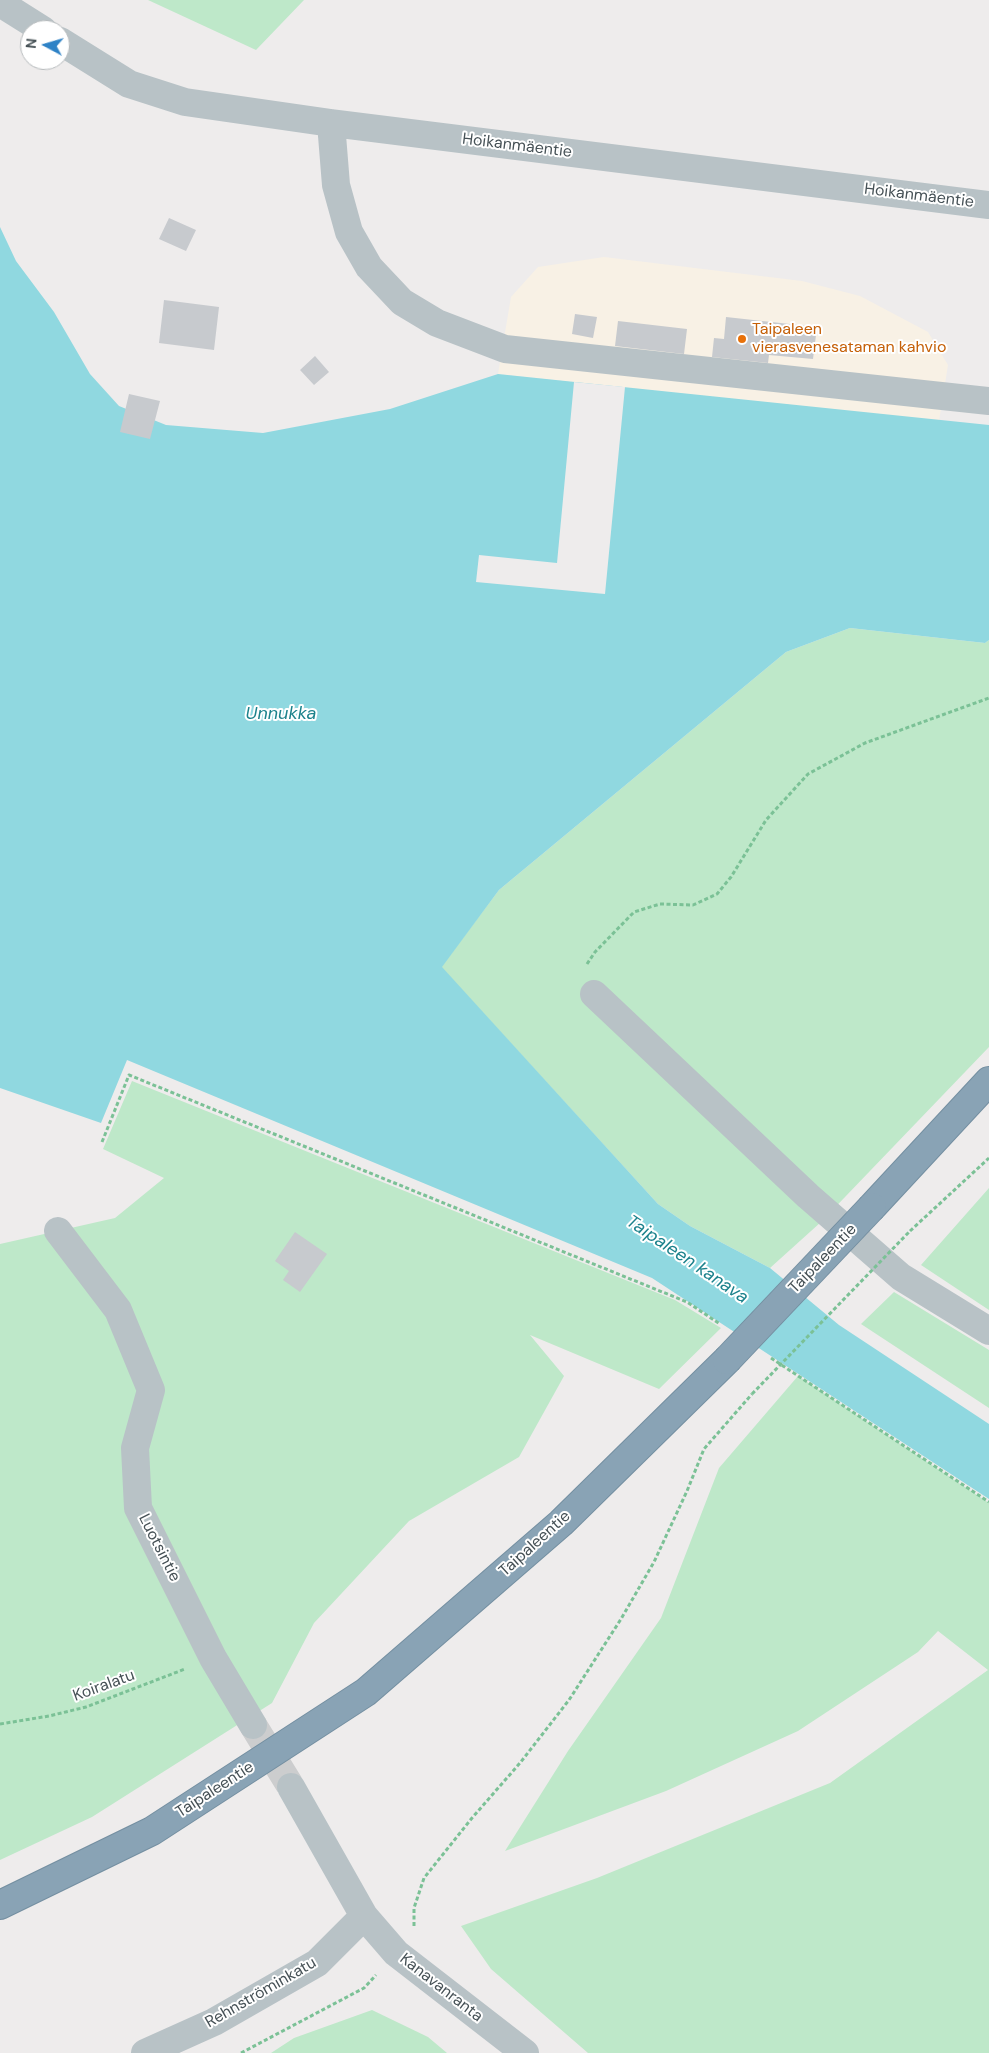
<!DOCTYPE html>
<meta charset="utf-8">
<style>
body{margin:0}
#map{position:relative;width:989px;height:2053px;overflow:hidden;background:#eeecec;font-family:"DM Sans",sans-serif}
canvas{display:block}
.north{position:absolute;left:20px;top:20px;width:50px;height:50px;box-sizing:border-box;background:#fff;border:1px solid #b5b9bb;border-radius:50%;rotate:276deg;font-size:14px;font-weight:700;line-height:20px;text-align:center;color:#465156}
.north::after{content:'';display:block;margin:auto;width:18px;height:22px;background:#2e82c6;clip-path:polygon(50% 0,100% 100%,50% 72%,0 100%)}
</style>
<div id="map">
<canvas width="989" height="2053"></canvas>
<div class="north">N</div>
</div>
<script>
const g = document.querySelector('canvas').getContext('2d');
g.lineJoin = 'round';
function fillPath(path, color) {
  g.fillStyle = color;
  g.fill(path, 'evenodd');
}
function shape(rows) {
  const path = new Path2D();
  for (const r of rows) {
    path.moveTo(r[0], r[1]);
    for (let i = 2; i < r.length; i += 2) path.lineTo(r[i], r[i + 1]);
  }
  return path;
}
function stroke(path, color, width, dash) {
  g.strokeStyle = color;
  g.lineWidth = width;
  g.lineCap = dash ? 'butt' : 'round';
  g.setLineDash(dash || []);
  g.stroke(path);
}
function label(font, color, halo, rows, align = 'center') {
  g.font = font + ' "DM Sans",sans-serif';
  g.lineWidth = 4;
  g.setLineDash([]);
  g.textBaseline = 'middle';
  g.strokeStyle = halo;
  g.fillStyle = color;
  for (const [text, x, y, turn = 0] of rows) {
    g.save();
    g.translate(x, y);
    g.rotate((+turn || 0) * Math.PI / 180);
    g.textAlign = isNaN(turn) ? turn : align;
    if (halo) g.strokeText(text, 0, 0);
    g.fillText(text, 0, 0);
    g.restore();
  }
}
fillPath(shape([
 [604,257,802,281,860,296,928,332,948,365,939,421,498,374,511,297,538,267]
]), '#f8f1e5');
fillPath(shape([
 [148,0,304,0,256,50],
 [850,628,985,643,989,640,989,1047,821,1222,770,1268,690,1226,658,1204,441,967,499,890,786,652],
 [132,1081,675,1300,721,1328,659,1389,530,1335,564,1376,519,1457,409,1521,314,1623,272,1703,92,1817,0,1860,0,1244,115,1218,164,1178,103,1149],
 [989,1188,989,1310,921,1265],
 [894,1292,989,1350,989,1408,861,1324],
 [798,1376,989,1503,989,2053,588,2053,491,1969,461,1926,597,1878,830,1783,988,1670,938,1631,918,1652,798,1731,666,1791,505,1851,568,1751,661,1618,719,1468],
 [372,2010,428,2037,447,2053,271,2053,294,2038]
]), '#bee8c9');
fillPath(shape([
 [0,227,16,261,54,312,90,374,119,406,166,425,263,433,390,409,498,374,989,425,989,640,985,643,850,628,786,652,499,890,442,967,658,1204,690,1226,770,1268,839,1325,989,1424,989,1499,652,1278,127,1060,101,1123,0,1088]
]), '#90d8e0');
fillPath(shape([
 [574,382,625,387,605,594,476,582,479,555,557,563]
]), '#eeecec');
fillPath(shape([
 [169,218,196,230,186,251,159,239],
 [164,300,219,307,214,350,159,343],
 [575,314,597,317,593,338,572,334],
 [726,317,817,327,813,359,769,355,768,363,712,357,714,338,724,339],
 [618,321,687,329,684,354,615,346],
 [315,356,329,372,314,385,300,370],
 [129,394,160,401,150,439,120,432],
 [295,1232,327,1254,300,1292,283,1280,289,1271,275,1261]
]), '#c7cace');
stroke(shape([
 [253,1725,291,1787]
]), '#cccdce', 28, [28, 14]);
const highway = shape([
 [872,1207,989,1081],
 [0,1905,152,1831,366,1692,561,1523,727,1360]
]);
stroke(highway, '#748fa1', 30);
stroke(shape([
 [587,964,595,952,634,912,660,904,693,905,717,894,731,877,766,820,808,774,865,743,989,698],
 [102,1142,129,1075,687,1302,720,1324],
 [910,1231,989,1158],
 [771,1358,989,1502],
 [0,1724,49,1716,86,1707,185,1669],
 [414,1926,414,1908,424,1878,472,1818,520,1763,569,1700,621,1619,654,1562,687,1491,704,1449,752,1394],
 [241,2053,364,1988,376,1975]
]), '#7bc196', 3, [4, 2.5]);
stroke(shape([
 [0,3,43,30],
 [60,41,129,84,185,102,331,123,989,205],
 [331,123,336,185,349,232,369,267,402,302,437,323,505,349,989,401],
 [594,994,808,1196,901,1277,989,1331],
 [58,1231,118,1310,151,1390,135,1448,138,1508,213,1658,253,1725],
 [291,1787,364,1916,396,1953,525,2053],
 [145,2053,214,2022,317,1963,364,1916]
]), '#b8c2c6', 28);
stroke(highway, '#89a3b5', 28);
const highwayBridge = shape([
 [727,1360,872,1207]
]);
stroke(highwayBridge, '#748fa1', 30, []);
stroke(shape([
 [752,1394,910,1231]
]), '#7bc196', 3, [4, 2.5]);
stroke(highwayBridge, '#89a3b5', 28);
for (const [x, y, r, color] of [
 [742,339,5,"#e8710a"]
]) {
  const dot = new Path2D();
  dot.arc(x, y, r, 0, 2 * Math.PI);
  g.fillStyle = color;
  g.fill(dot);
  stroke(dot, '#fff', 2);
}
label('16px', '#465156', '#fff', [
 ["Hoikanmäentie",517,146,7],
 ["Hoikanmäentie",919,196,7],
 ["Taipaleentie",823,1259,-46],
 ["Taipaleentie",535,1544,-42],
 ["Luotsintie",159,1548,63],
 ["Koiralatu",104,1686,-20],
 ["Taipaleentie",215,1790,-33],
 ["Kanavanranta",441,1988,38],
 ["Rehnströminkatu",261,1993,-30]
]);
label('16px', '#c56008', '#fff', [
 ["Taipaleen",752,330],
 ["vierasvenesataman kahvio",752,348]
], 'left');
label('italic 18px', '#1c828c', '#fff', [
 ["Unnukka",281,714],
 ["Taipaleen kanava",687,1260,34]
]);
</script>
